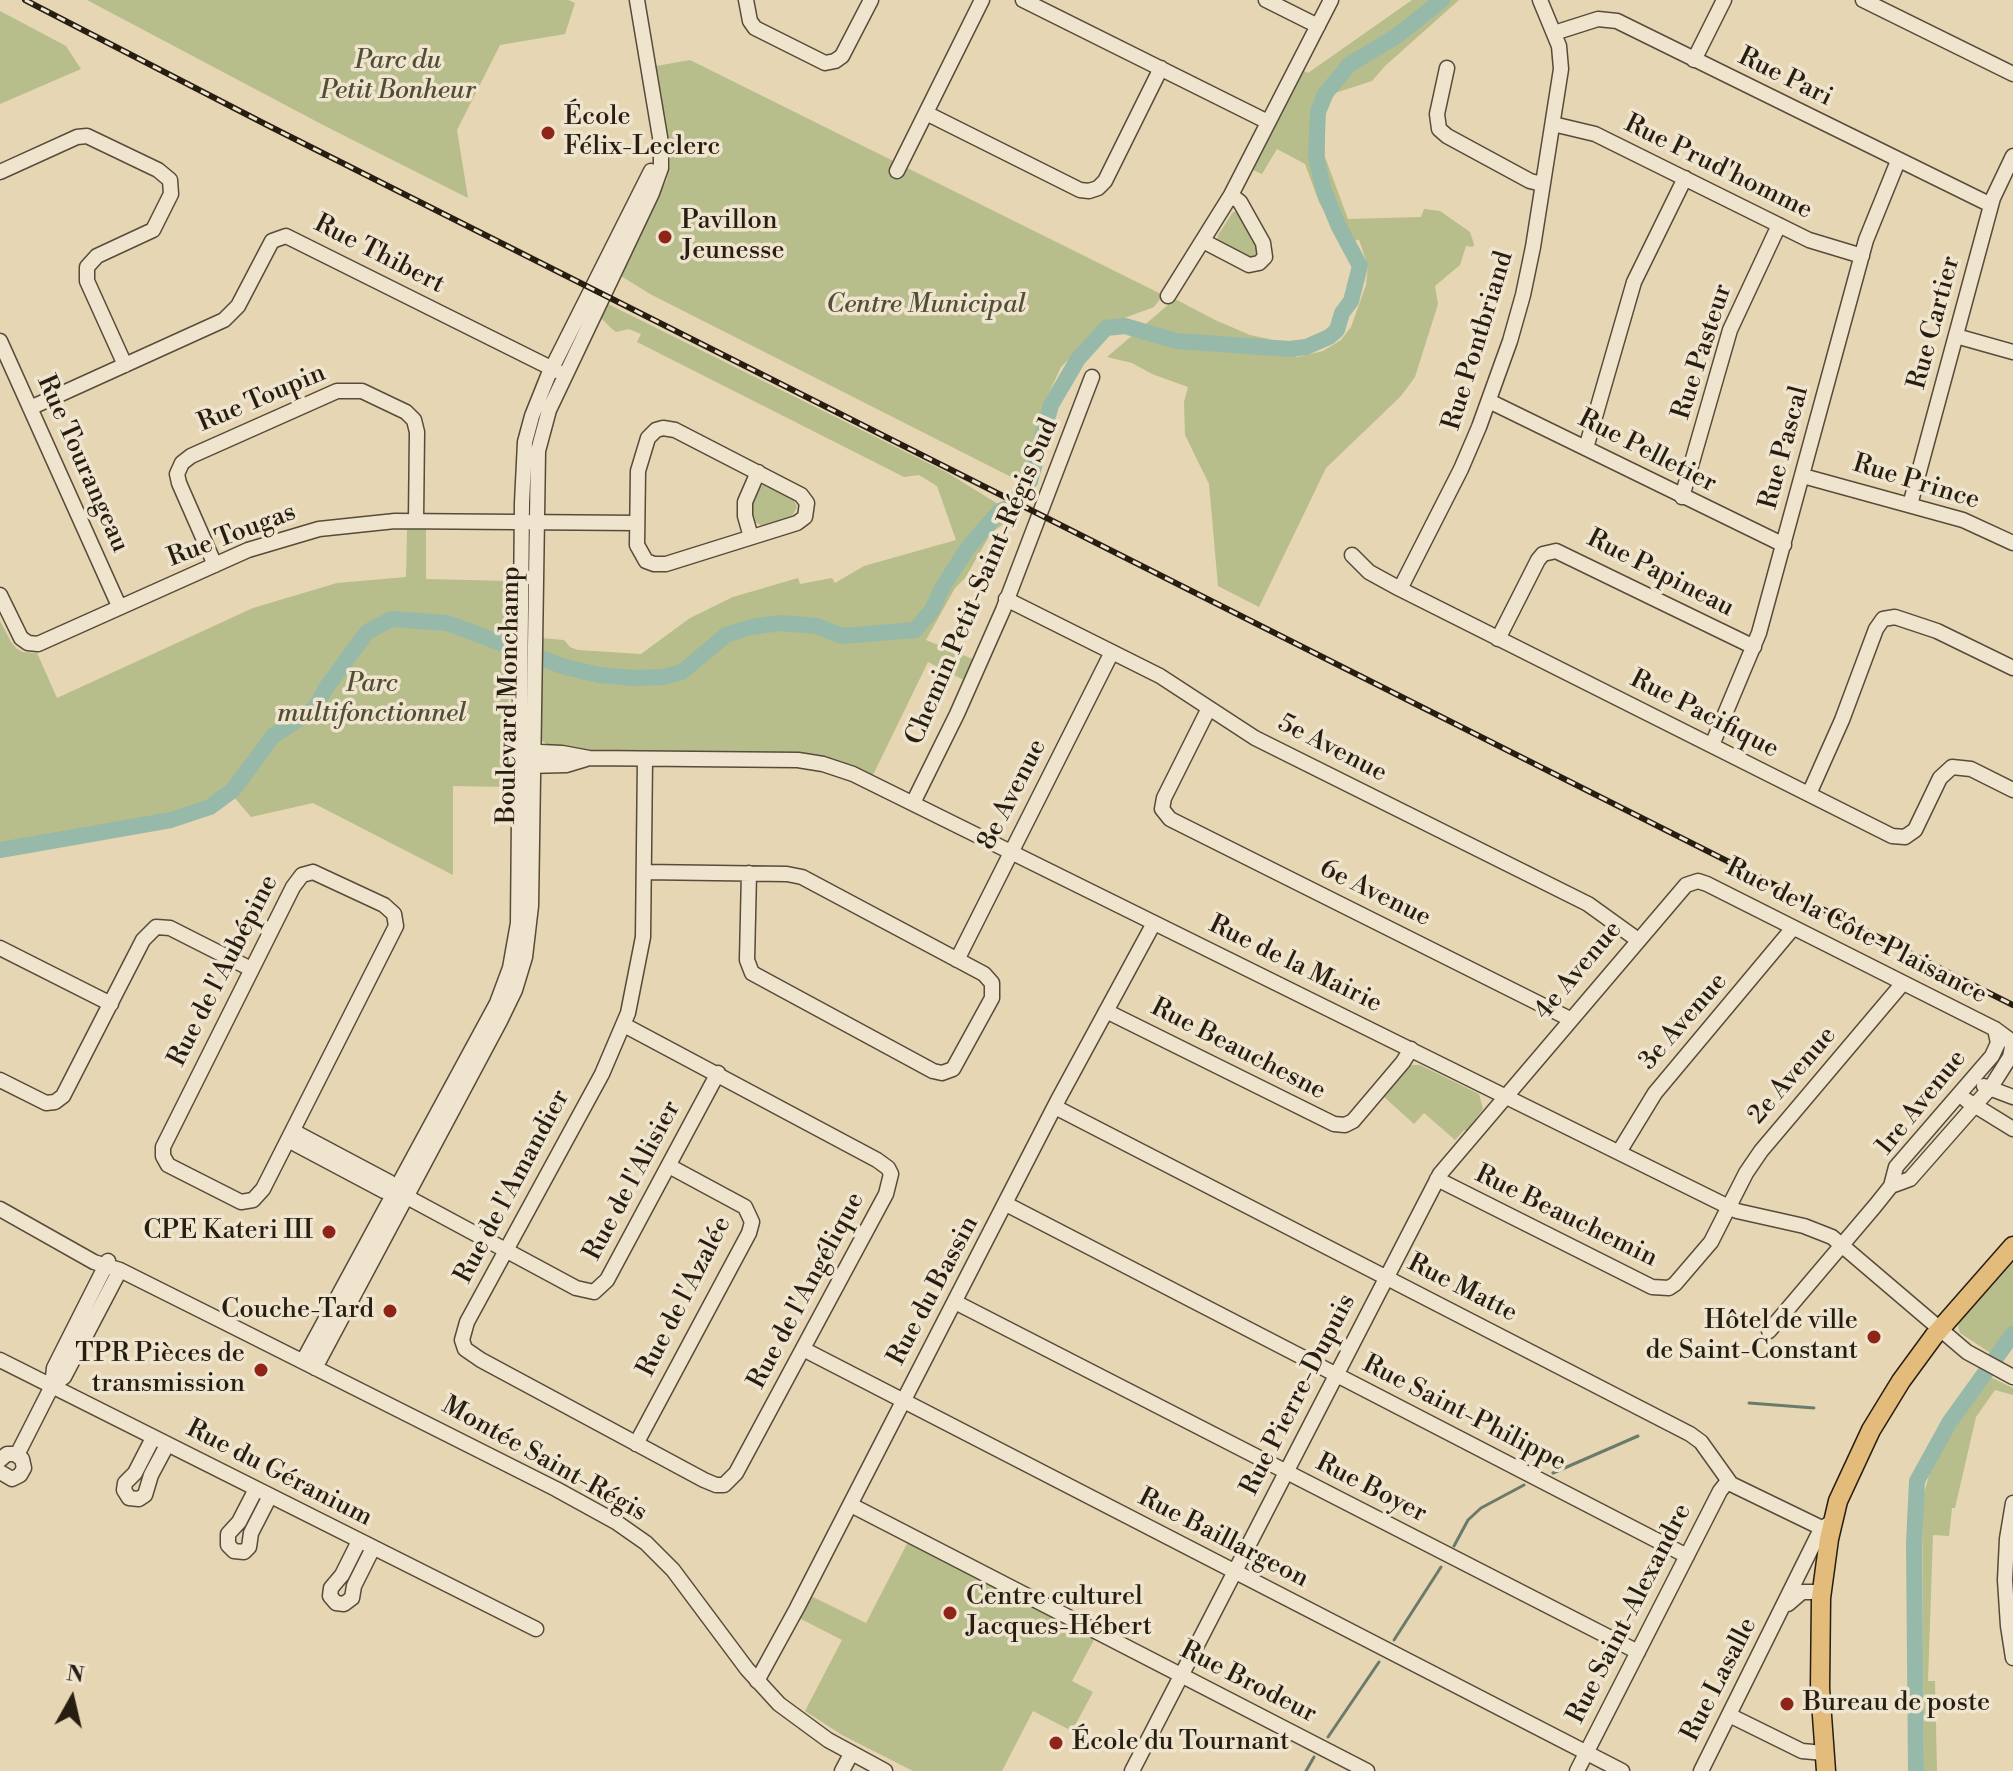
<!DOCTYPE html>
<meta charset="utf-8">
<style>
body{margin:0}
#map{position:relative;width:2013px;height:1771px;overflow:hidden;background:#e6d6b3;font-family:"Libre Bodoni",serif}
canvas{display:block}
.north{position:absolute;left:32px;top:1659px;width:80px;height:80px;-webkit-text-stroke:6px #efe4ce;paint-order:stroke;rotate:8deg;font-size:22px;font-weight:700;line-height:32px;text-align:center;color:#271d11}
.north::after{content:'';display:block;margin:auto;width:28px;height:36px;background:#271d11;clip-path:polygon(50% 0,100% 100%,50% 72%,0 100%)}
</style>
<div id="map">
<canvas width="2013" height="1771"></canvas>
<div class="north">N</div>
</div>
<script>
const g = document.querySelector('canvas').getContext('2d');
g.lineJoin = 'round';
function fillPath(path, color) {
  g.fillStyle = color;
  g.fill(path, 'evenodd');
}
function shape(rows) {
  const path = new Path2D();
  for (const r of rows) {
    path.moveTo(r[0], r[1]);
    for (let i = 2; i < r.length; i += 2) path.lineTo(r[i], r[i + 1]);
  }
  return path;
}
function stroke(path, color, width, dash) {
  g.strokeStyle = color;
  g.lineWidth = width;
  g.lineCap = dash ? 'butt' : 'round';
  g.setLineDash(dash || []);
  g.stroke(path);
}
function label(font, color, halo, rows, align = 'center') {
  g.font = font + ' "Libre Bodoni",serif';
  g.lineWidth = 7;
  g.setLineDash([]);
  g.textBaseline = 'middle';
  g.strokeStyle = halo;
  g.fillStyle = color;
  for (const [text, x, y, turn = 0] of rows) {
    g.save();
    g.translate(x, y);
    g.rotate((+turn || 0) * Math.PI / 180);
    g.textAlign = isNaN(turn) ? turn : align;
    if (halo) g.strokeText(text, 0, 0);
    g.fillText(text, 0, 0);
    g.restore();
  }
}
fillPath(shape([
 [87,0,568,0,575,3,565,34,500,45,457,130,468,198,323,125],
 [1412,0,1459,0,1385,66,1372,81,1335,93,1325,115,1325,157,1348,219,1421,217,1424,209,1440,211,1470,232,1474,244,1473,247,1466,246,1460,265,1435,286,1438,304,1415,377,1401,396,1326,468,1259,607,1218,586,1209,484,1185,435,1184,402,1188,387,1152,374,1132,363,1107,357,1175,299,1215,320,1250,335,1269,339,1297,357,1323,351,1341,340,1351,327,1366,285,1368,266,1359,240,1342,242,1319,202,1305,164,1277,149,1262,174,1253,170,1304,71,1308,73],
 [0,11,66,46,81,69,0,104],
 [690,60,1163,295,1154,307,1103,326,1061,367,1046,399,1035,446,1023,483,650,294,621,276,667,179,670,164,669,144,656,66],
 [1233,212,1240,212,1260,247,1260,255,1251,260,1217,241,1218,235],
 [608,304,946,472,1016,515,991,533,965,578,955,588,926,640,975,660,966,681,928,662,872,777,846,765,585,752,557,747,557,744,548,745,541,740,541,638,564,640,570,647,578,650,641,654,690,618,733,597,798,578,800,584,832,578,835,583,864,566,956,540,937,486,919,475,904,477,637,342,641,334,629,329,616,332,612,329,601,318],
 [763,485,770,486,794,499,797,507,791,518,762,526,755,522,751,514,751,501,756,490],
 [407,529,426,529,426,579,509,581,508,787,453,786,453,875,313,803,251,817,227,789,198,807,0,844,0,621,11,642,17,649,23,652,37,653,57,698,253,608,337,583,406,577],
 [1408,1065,1420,1065,1479,1094,1483,1109,1466,1131,1464,1130,1455,1140,1424,1113,1414,1124,1382,1095],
 [2013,1261,2013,1330,2004,1336,1992,1354,1960,1333,1958,1326,1960,1321],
 [1988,1376,2013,1388,2013,1395,1995,1390,1976,1417,1955,1508,1952,1508,1949,1536,1933,1535,1928,1681,1935,1681,1937,1771,1924,1771,1922,1500,1933,1462],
 [909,1540,1096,1636,1072,1681,1093,1692,1072,1731,1033,1711,1002,1771,913,1771,842,1735,805,1711,842,1640,799,1618,811,1596,866,1623]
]), '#b7bd8b');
stroke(shape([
 [1749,1403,1814,1408],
 [1553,1473,1638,1436],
 [1454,1546,1468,1520,1481,1508,1524,1485],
 [1394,1640,1441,1567],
 [1328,1737,1379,1662],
 [1306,1771,1314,1757]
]), '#6a7b6c', 3);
stroke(shape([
 [0,850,171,820,210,807,233,790,273,736,315,708,326,688,367,632,392,619,447,623,565,667,599,675,633,678,663,677,682,672,726,635,751,627,780,623,817,626,842,636,915,630,932,610,942,588,969,546,1000,511,1010,507,1030,481,1051,405,1078,359,1106,328,1125,326,1176,341,1290,349,1306,347,1329,337,1337,330,1342,313,1351,301,1360,266,1339,227,1324,191,1316,157,1318,112,1325,94,1349,65,1398,35,1442,0],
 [1916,1771,1914,1543,1917,1481,1949,1423,2013,1334]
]), '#97b9a9', 16);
const minor = shape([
 [746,0,750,21,755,28,825,63,835,61,842,56,871,0],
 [1023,0,1268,122],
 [1266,0,1318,26],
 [1863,0,2013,74],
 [1554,33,1598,19,1617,21,1991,205],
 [1694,60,1724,0],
 [1447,68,1437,114,1439,129,1447,136,1530,181,1542,184],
 [926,113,1080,190,1089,191,1098,188,1105,181,1161,68],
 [1553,124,1595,134,1809,240,1862,256],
 [897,171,982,0],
 [0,172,77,137,87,136,158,170,170,180,171,194,153,230,97,256,87,267,87,281,125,365],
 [1203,241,1249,265,1259,263,1265,257,1263,243,1240,202,1231,195],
 [1168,296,1231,195,1331,0],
 [1956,336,2013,352],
 [0,341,119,606],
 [1489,401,1784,545],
 [30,408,224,320,238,306,272,241,286,236,557,371],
 [663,428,675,430,801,495,807,503,805,517,797,523,666,564,654,564,646,561,637,545,638,471,648,438,656,430,663,428],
 [1586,448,1634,282,1685,178],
 [1803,476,1963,520,2013,543],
 [1682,497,1730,330,1779,225],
 [1910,505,1993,198,2013,156],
 [751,537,745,516,745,502,758,472],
 [1352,555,1369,572,1400,589,1892,836,1905,837,1915,830,1940,778,1952,767,1971,769,2013,790],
 [215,565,179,483,177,474,182,463,191,456,337,391,362,391,406,412,414,420,417,432,416,520],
 [1400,589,1461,469,1479,427,1510,341,1523,295,1533,247,1561,69,1559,46,1540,0],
 [0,595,21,638,28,643,38,644,248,550,319,529,395,521,637,523],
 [1006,599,1160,676,1255,738,1588,904,1638,940],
 [1498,639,1538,560,1543,554,1556,551,1754,647],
 [1209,708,1164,798,1162,809,1170,819,1570,1019],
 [1712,745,1759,633,1866,240,1898,161],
 [519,751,562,753,589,758,798,760,823,764,853,774,1737,1211,1804,1226,1832,1237,1967,1352,2013,1377],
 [527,766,566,765,586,759],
 [1809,794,1842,720,1876,629,1883,619,1895,617,1937,631,2013,668],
 [913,803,957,714,1003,610,1092,377],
 [313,872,384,905,394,914,396,926,263,1189,253,1200,241,1202,168,1165,163,1156,163,1147,293,887,302,875,313,872],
 [644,872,787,874,802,877,984,974,992,983,992,998,953,1069,942,1073,933,1071,752,973,747,960,749,873],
 [0,948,111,1004],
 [957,960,1112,652],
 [1106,1011,1334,1124,1345,1125,1353,1121,1403,1062,1411,1049],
 [624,1025,877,1160,888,1168,891,1174,886,1194,736,1473,724,1485,716,1485,704,1480,481,1360,465,1349,462,1340,467,1322,602,1074,628,1013,643,937,645,759],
 [0,1080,46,1103,55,1102,63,1096,143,940,156,927,170,928,251,969],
 [1984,1086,2013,1097],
 [1966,1100,2013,1129],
 [1055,1107,1690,1434,1701,1442,1731,1484,1830,1532],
 [293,1131,389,1182,407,1197,576,1288,594,1292,607,1280,718,1073],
 [288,1140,384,1191,399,1195],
 [1619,1152,1655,1093,1793,928],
 [1437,1179,1652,1287,1669,1288,1675,1284,1711,1242,1746,1173,1761,1151,1903,983],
 [1006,1204,1687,1556],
 [0,1209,94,1262,120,1270,226,1323,556,1489,616,1522,646,1543,673,1570,747,1669,779,1704,828,1740,885,1771],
 [955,1302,1638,1652],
 [1769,1331,1875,1206,1891,1186,1896,1167,1992,1056,1998,1043,1995,1029],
 [803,1349,1622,1771],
 [0,1360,536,1629],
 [303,1361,497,1003,510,968,518,923,522,503,525,442,532,416,548,376,651,171],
 [315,1368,500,1021,515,990,525,957,531,906,538,451,549,410,652,193,661,168,661,143,637,0],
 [52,1386,64,1377,120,1270],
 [153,1438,135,1473,125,1483,124,1490,129,1498,139,1499,145,1495,151,1475,167,1445],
 [636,1444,749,1233,752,1222,745,1207,669,1166],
 [17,1455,52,1386,54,1368,108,1261],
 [0,1460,7,1454,15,1454,22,1459,24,1468,20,1475,12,1479,0,1472],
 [256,1489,239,1522,228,1534,228,1545,234,1551,244,1552,249,1547,251,1533,270,1496],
 [2013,1503,2007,1539,2005,1580,2008,1626,2013,1658],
 [851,1505,1367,1771],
 [359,1541,342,1575,331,1588,330,1596,336,1603,344,1604,352,1598,354,1586,373,1548],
 [1788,1604,1802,1592,1822,1592],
 [757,1681,797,1608,1059,1098,1154,923],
 [1729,1715,1802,1751,1824,1753],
 [842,1771,851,1754],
 [1132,1771,1440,1174,1686,885,1698,881,1707,884,1995,1029,2010,1040,2012,1047,2010,1057,1991,1087,1910,1179,1891,1186],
 [1577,1771,1720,1491,1728,1481],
 [1701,1771,1821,1529,1829,1524]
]);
const major = shape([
 [1826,1771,1820,1688,1821,1598,1829,1539,1838,1501,1871,1430,1901,1381,1934,1336,2013,1246]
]);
stroke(minor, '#574b3a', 17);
stroke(major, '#271d11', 21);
stroke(minor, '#efe4ce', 14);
stroke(major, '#e3bb7a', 18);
const rail = shape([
 [25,0,267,125,2013,1005]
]);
stroke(rail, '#271d11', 6);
stroke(rail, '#efe4ce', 3, [9]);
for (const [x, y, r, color] of [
 [548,133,8,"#8f2418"],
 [665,237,8,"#8f2418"],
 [329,1232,8,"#8f2418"],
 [390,1311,8,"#8f2418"],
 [1874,1337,8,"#8f2418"],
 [261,1370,8,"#8f2418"],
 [950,1613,8,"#8f2418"],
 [1787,1704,8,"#8f2418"],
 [1056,1743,8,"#8f2418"]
]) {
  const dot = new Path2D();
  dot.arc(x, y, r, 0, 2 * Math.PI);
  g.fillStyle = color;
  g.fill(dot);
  stroke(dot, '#efe4ce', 3);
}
label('italic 26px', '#524d36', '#efe4ce', [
 ["Parc du",398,62],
 ["Petit Bonheur",398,92],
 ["Centre Municipal",926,306],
 ["Parc",372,685],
 ["multifonctionnel",372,715]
]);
label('26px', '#271d11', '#efe4ce', [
 ["Rue Pari",1785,78,26],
 ["Rue Prud'homme",1718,168,26],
 ["Rue Thibert",379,255,27],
 ["Rue Cartier",1935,323,-75],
 ["Rue Pontbriand",1479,341,-73],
 ["Rue Pasteur",1703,352,-72],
 ["Rue Toupin",262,399,-23],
 ["Rue Pascal",1785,448,-75],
 ["Rue Pelletier",1647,452,27],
 ["Rue Tourangeau",82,464,66],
 ["Rue Prince",1916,483,17],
 ["Rue Tougas",232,536,-21],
 ["Rue Papineau",1660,574,27],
 ["Chemin Petit-Saint-Régis Sud",983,582,-67],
 ["Boulevard Monchamp",510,695,-89],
 ["Rue Pacifique",1704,715,27],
 ["5e Avenue",1332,749,27],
 ["8e Avenue",1013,795,-63],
 ["6e Avenue",1375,894,26],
 ["Rue de la Côte-Plaisance",1856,932,27],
 ["Rue de la Mairie",1295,965,26],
 ["Rue de l'Aubépine",224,971,-63],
 ["4e Avenue",1579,971,-50],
 ["3e Avenue",1684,1022,-49],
 ["Rue Beauchesne",1238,1050,27],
 ["2e Avenue",1793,1076,-49],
 ["1re Avenue",1922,1103,-51],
 ["Rue de l'Alisier",633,1181,-62],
 ["Rue de l'Amandier",513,1187,-62],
 ["Rue Beauchemin",1566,1217,26],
 ["Rue Matte",1462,1289,27],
 ["Rue de l'Angélique",807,1291,-62],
 ["Rue du Bassin",934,1291,-62],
 ["Rue de l'Azalée",685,1297,-63],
 ["Rue Pierre-Dupuis",1299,1395,-63],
 ["Rue Saint-Philippe",1464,1414,27],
 ["Montée Saint-Régis",544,1460,29],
 ["Rue du Géranium",279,1474,27],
 ["Rue Boyer",1371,1489,27],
 ["Rue Baillargeon",1223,1539,27],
 ["Rue Saint-Alexandre",1630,1614,-63],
 ["Rue Lasalle",1720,1680,-63],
 ["Rue Brodeur",1248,1683,27]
]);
label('26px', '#271d11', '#efe4ce', [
 ["École",564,118],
 ["Félix-Leclerc",564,148],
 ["Pavillon",681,222],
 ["Jeunesse",681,252],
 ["CPE Kateri III",313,1232,"right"],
 ["Couche-Tard",374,1311,"right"],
 ["Hôtel de ville",1858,1322,"right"],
 ["de Saint-Constant",1858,1352,"right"],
 ["TPR Pièces de",245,1355,"right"],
 ["transmission",245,1385,"right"],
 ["Centre culturel",966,1598],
 ["Jacques-Hébert",966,1628],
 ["Bureau de poste",1803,1704],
 ["École du Tournant",1072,1743]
], 'left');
</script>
